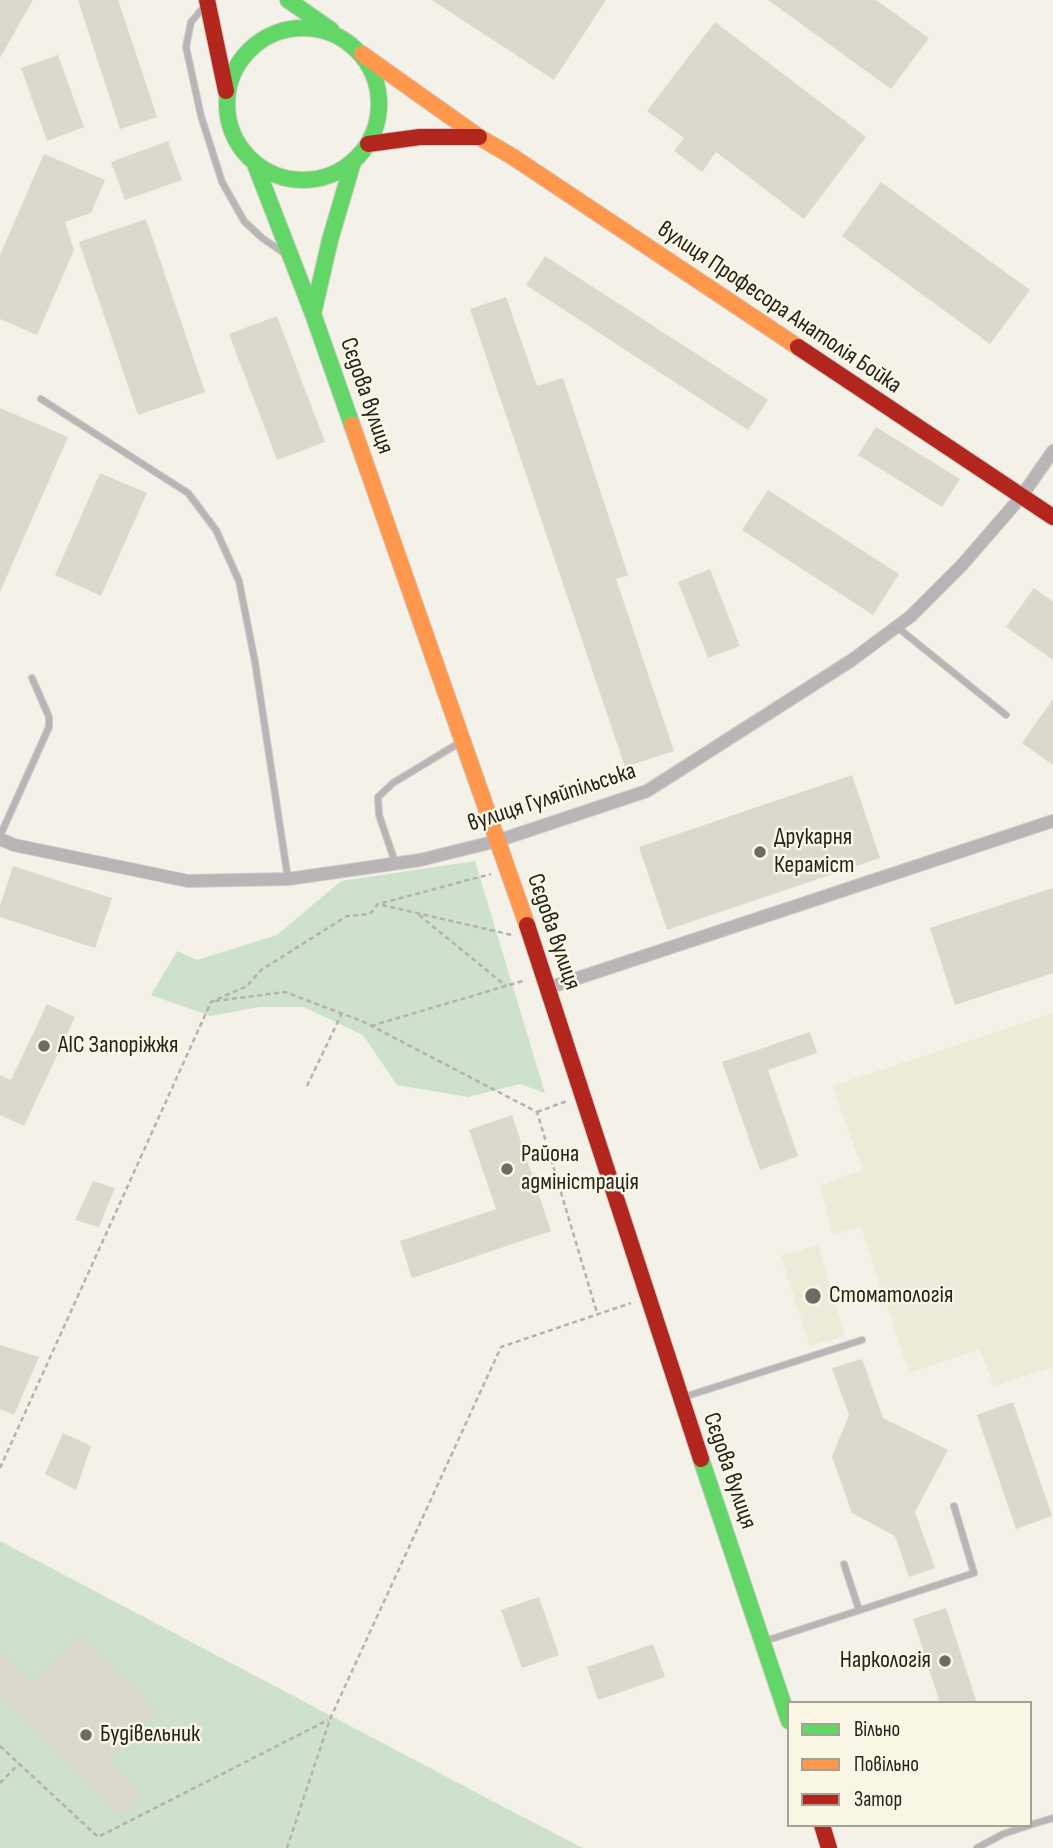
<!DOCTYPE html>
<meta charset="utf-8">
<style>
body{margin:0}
#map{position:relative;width:1053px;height:1848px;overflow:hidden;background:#f4f2e8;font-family:"Sofia Sans Condensed",sans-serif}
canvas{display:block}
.legend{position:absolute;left:787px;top:1701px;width:245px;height:126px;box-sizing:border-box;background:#f9f6e3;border:2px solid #a4a293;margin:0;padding:9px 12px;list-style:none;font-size:21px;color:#24231c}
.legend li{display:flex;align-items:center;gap:14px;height:35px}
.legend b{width:35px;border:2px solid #a4a293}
</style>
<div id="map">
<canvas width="1053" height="1848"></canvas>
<ul class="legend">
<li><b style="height:9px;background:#63d668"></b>Вільно</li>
<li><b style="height:9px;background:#ff974d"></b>Повільно</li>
<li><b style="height:9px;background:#b3261e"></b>Затор</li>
</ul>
</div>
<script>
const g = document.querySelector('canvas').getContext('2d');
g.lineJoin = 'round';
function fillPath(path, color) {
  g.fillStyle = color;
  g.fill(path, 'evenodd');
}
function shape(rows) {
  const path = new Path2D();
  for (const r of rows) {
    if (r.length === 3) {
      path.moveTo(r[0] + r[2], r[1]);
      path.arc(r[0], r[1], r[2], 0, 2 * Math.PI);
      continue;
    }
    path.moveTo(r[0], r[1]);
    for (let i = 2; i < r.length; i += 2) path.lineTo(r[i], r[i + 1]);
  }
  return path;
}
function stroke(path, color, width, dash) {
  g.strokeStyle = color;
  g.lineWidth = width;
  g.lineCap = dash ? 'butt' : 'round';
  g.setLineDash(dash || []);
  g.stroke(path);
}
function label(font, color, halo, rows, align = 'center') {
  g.font = font + ' "Sofia Sans Condensed",sans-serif';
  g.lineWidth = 5;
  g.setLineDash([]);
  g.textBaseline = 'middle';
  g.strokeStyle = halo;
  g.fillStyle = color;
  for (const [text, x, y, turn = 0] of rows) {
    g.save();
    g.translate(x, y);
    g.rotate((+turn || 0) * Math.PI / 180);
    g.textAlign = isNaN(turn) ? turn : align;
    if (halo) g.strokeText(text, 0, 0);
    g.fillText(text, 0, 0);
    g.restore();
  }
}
fillPath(shape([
 [1053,1013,1053,1367,994,1386,980,1349,909,1373,861,1227,833,1234,820,1185,863,1170,832,1086],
 [818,1245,845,1336,810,1346,781,1256]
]), '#edead7');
fillPath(shape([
 [475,861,545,1093,520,1084,468,1097,397,1085,363,1035,304,1007,260,1007,210,1016,151,995,177,951,197,960,277,935,341,881],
 [0,1541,517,1814,583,1848,0,1848]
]), '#cee1ca');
fillPath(shape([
 [0,0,33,0,0,58],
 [78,0,118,0,157,117,120,129],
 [432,0,606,0,554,80],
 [768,0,876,0,929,38,891,89],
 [715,22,866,137,804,219,716,152,702,172,674,151,684,138,647,111],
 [58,55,84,127,47,141,21,68],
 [168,141,182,180,125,200,111,162],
 [44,154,105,180,91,213,65,222,74,250,37,335,0,319,0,255],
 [881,182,1030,290,990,344,842,236],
 [146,219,205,392,138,415,79,242],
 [545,256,768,400,748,430,526,285],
 [506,297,537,386,563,378,628,575,616,579,674,751,625,767,470,309],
 [277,316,325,442,277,460,229,334],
 [0,408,68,437,0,592],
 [876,427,960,479,942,507,858,455],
 [100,473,147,493,101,596,55,575],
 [768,490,899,574,873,615,742,530],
 [710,569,740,646,708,658,678,582],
 [1034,588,1053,602,1053,660,1006,627],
 [1053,699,1053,765,1022,743],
 [852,775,880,858,667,930,639,847],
 [13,866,112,898,95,948,0,917,0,906],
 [1053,888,1053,973,955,1005,930,928],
 [47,1004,75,1017,24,1126,0,1115,0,1075,11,1080],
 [810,1032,817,1053,768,1070,798,1156,760,1170,722,1062],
 [512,1115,551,1231,412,1278,400,1241,496,1209,469,1130],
 [93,1181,115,1188,99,1227,75,1220],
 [0,1345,39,1357,14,1415,0,1409],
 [862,1359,883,1418,948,1450,915,1512,935,1568,909,1577,895,1536,852,1513,832,1457,849,1415,832,1368],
 [1013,1402,1052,1516,1016,1529,977,1415],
 [63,1433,91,1446,76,1490,45,1474],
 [539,1597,559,1655,522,1668,501,1610],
 [946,1608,977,1703,940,1703,913,1619],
 [81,1634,158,1710,108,1760,143,1795,121,1817,0,1696,0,1652,32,1683],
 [653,1644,665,1677,598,1700,587,1667]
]), '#dbd8cc');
const lane = shape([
 [203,8,191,22,186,47,201,116,222,182,244,221,262,238,284,253],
 [41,399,188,493,216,530,239,581,255,662,288,879],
 [897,627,1006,715],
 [0,836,49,727,49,717,32,678],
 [395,862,379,815,378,797,393,783,459,743],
 [681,1398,862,1340],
 [844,1564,859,1610],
 [765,1641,974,1573,954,1506],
 [1030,1825,1053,1818],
 [977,1848,1003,1834,1030,1825]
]);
const street = shape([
 [0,839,14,845,188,881,288,879,420,860,497,841,647,791,852,660,911,616,962,565,1021,497,1053,451],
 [548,988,1053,821]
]);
const fast = shape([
 [288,0,331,30],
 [303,104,76],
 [255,164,313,314,352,425],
 [313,314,330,240,353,162],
 [701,1459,789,1721]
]);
const slow = shape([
 [362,54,479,137,513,157,798,347],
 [352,425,527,925]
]);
const jam = shape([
 [207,0,226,91],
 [368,144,420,137,479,137],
 [798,347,1053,517],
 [527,925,701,1459],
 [822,1825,829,1848]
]);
stroke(lane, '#ceccc4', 8);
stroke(street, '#ceccc4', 14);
stroke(fast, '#ceccc4', 18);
stroke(slow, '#ceccc4', 18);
stroke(jam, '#ceccc4', 18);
stroke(shape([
 [382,905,512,935],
 [419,915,506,986],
 [215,1001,285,992,362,1021,537,1112,597,1313],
 [371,1026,526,980],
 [307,1086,342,1013],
 [537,1112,567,1101],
 [0,1468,211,1002,247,986,261,970,347,916,370,914,378,904,491,874],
 [0,1746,98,1837,328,1720],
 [0,1783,19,1764],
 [287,1848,330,1719,501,1347,631,1303]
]), '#b4b1b0', 2.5, [5, 3.5]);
stroke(lane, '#b9b5b6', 6);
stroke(street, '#b9b5b6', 12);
stroke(fast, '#63d668', 16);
stroke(slow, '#ff974d', 16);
stroke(jam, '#b3261e', 16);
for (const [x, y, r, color] of [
 [760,852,7,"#6d6b63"],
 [44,1046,7,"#6d6b63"],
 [507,1169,7,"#6d6b63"],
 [813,1296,9,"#6d6b63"],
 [945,1661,7,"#6d6b63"],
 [86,1735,7,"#6d6b63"]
]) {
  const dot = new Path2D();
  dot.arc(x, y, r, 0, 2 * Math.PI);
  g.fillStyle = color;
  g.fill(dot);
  stroke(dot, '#f9f6e3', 2.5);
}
label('24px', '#24231c', '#f9f6e3', [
 ["вулиця Професора Анатолія Бойка",779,308,34],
 ["Сєдова вулиця",366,396,71],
 ["вулиця Гуляйпільська",552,798,-18],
 ["Сєдова вулиця",553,932,71],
 ["Сєдова вулиця",729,1471,71]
]);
label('24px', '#24231c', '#f9f6e3', [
 ["Друкарня",774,838],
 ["Кераміст",774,866],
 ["АІС Запоріжжя",58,1046],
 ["Района",521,1155],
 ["адміністрація",521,1183],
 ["Стоматологія",829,1296],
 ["Наркологія",931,1661,"right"],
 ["Будівельник",100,1735]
], 'left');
</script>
